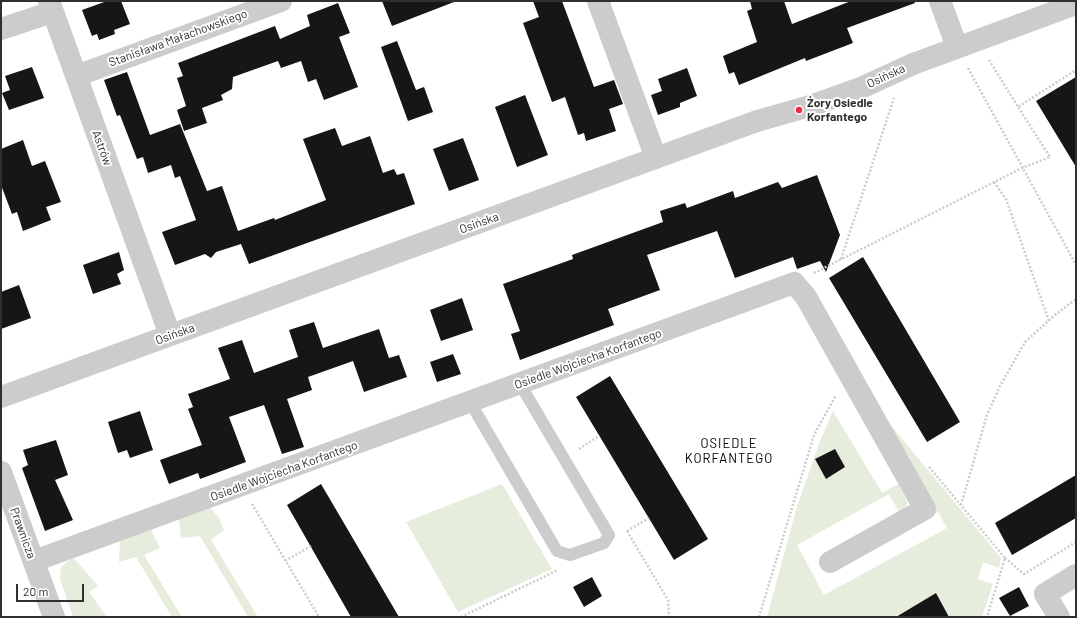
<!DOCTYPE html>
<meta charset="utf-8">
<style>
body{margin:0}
#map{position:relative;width:1077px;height:618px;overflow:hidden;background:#fff;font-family:Barlow,sans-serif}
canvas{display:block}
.frame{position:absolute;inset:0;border:2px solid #2f2f2f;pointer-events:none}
.scale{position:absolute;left:16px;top:584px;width:68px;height:18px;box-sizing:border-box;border:2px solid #2f2f2f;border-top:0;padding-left:5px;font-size:12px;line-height:14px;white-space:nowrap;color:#2f2f2f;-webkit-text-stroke:3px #fff;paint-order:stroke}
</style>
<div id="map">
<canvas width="1077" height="618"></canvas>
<div class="frame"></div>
<div class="scale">20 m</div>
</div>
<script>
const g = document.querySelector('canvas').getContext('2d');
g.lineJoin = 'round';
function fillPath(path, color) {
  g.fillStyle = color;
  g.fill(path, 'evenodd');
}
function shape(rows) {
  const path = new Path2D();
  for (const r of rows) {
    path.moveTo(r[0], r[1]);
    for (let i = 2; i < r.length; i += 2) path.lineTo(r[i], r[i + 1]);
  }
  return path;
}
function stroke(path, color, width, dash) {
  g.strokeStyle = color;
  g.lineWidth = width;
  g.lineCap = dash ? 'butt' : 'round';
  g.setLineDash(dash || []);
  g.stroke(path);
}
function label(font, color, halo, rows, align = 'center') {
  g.font = font + ' Barlow,sans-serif';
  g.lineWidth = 4;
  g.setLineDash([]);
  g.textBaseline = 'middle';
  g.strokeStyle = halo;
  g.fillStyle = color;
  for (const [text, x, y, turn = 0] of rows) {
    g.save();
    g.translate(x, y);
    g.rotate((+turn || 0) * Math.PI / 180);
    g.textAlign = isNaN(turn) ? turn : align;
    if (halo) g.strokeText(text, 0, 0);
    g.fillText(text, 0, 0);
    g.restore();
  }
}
fillPath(shape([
 [833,411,882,493,898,484,907,501,907,507,899,512,889,494,797,545,824,595,947,528,938,512,934,514,888,422,1001,558,999,568,983,562,978,579,993,584,982,617,949,617,935,594,896,617,767,617,797,506,819,444],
 [502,484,552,569,458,612,406,522],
 [211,508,219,518,224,530,211,540,258,617,248,617,200,536,181,538,179,519],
 [151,530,160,548,144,555,182,617,172,617,136,557,119,562,120,540],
 [73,557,98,586,89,592,107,617,73,617,60,579,61,567]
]), '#e6eddc');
fillPath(shape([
 [107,1,121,1,130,24,114,30,115,34,99,40,97,34,92,36,82,10],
 [382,1,454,1,454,2,392,26],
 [533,1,562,1,594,87,614,80,623,104,609,109,616,131,586,141,584,133,578,135,565,97,552,102,523,23,539,17],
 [750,1,784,1,792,24,851,1,914,1,915,3,847,28,853,43,806,61,805,58,739,85,734,72,729,74,723,56,757,42,747,11,752,9],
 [338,3,350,33,339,37,358,87,324,100,316,79,308,82,301,61,281,68,278,61,233,77,232,89,221,95,223,100,202,108,207,123,184,131,177,110,186,106,177,78,183,76,178,63,275,26,280,39,310,26,307,15],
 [397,41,416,90,424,87,433,112,408,121,381,47],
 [32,67,44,98,9,110,2,93,10,90,5,76],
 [687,68,697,96,680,103,680,107,658,115,651,95,662,91,658,79],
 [127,72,150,135,180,124,207,191,222,186,238,231,274,218,275,220,326,200,303,139,335,128,342,146,370,136,383,173,394,169,397,175,404,173,415,204,249,264,241,244,216,252,211,258,205,254,175,265,162,232,196,220,180,176,175,178,171,165,148,173,143,157,137,159,120,115,117,116,104,80],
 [1076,77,1076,167,1036,101],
 [525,95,548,155,517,167,495,107],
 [463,138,479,180,449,191,433,149],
 [23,140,32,166,45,161,61,202,46,207,51,220,23,231,17,212,12,214,1,185,1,149],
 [817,175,840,235,826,272,820,261,797,269,793,257,735,278,717,231,647,255,660,290,608,309,614,325,520,360,511,334,520,331,503,284,573,259,572,255,663,222,660,211,685,203,687,208,733,191,735,198,778,182,782,188],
 [119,252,124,270,117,274,121,284,93,294,83,265],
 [863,257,960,422,927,442,829,278],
 [19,285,31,318,1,329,1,292],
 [462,298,473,330,441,341,430,310],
 [314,322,323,348,379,329,389,358,399,355,407,377,364,392,353,361,308,377,312,390,287,399,304,447,282,454,264,405,229,417,246,462,200,479,198,473,169,484,160,460,202,445,188,409,193,407,188,394,230,379,218,348,242,340,254,373,298,357,289,330],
 [453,354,461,374,437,382,430,362],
 [610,376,708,539,674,560,576,397],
 [140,411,153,450,130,458,127,450,118,453,108,422],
 [56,440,68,475,55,480,73,520,45,531,22,468,28,465,23,450],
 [835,449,845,467,826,479,815,459],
 [1076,475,1076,518,1012,555,995,523],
 [321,484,399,617,351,617,287,505],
 [592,577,602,596,584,607,573,587],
 [1019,587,1029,606,1010,616,999,598],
 [936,593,949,617,896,617]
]), '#161616');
stroke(shape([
 [989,60,1018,107,1076,70],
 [968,68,1076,265],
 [994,182,1006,199,1049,321],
 [841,259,894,98],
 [814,273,1022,168,1050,157,1018,107],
 [579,449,599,436],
 [929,467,1005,558,987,617],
 [252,504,319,617],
 [961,505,987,415,1000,386,1025,342,1055,315,1076,299],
 [627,531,668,600,669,617],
 [627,531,649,518],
 [1005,558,1024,574,1076,542],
 [285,561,311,546],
 [461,617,558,570],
 [759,617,814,435,836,395]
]), '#ccc', 2.5, [2, 2]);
stroke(shape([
 [470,402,557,551,570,555,604,543,609,535,520,384]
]), '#ccc', 12);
stroke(shape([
 [49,1,170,335],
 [598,1,656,158],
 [940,1,957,47],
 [1,29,52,12],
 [76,76,281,1],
 [1,472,54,617],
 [34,561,794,283,806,297,925,509,830,562],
 [1059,617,1045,594,1076,575]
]), '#ccc', 22);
stroke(shape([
 [1,397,757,121,810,106,863,87,913,64,1076,4]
]), '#ccc', 22);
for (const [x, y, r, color] of [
 [799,110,4,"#ec2b44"]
]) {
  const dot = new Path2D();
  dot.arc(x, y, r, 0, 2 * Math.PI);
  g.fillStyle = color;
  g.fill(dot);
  stroke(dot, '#fff', 1.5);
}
label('12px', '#2f2f2f', '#fff', [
 ["Stanisława Małachowskiego",178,38,-20],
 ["Osińska",886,76,-25],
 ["Astrów",102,148,70],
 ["Osińska",479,223,-20],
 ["Osińska",175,334,-20],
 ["Osiedle Wojciecha Korfantego",588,359,-20],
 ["Osiedle Wojciecha Korfantego",284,471,-20],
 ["Prawnicza",23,533,70]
]);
label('bold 12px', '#2f2f2f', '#fff', [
 ["Żory Osiedle",807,103],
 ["Korfantego",807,117]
], 'left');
g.letterSpacing = '1px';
label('13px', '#000', '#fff', [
 ["OSIEDLE",729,444],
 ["KORFANTEGO",729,459]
]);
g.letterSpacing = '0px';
</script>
